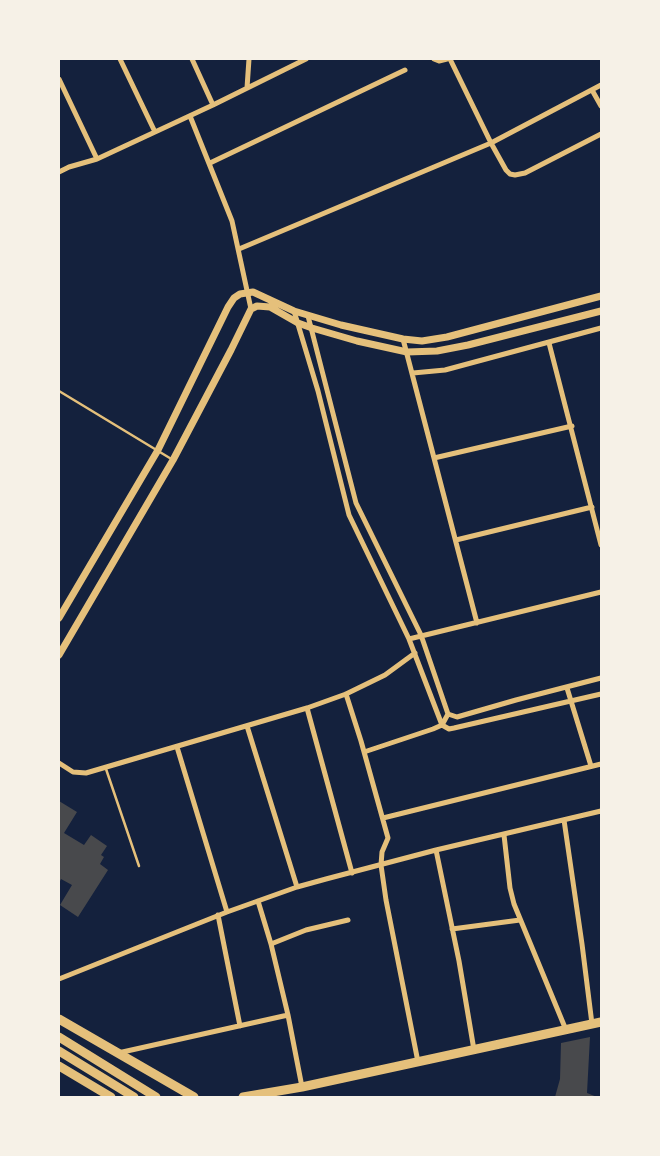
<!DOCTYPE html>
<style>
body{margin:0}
#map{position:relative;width:660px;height:1156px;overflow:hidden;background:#14213d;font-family:"Public Sans",sans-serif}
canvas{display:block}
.frame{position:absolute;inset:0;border:60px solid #f6f1e7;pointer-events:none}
</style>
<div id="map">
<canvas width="660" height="1156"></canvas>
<div class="frame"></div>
</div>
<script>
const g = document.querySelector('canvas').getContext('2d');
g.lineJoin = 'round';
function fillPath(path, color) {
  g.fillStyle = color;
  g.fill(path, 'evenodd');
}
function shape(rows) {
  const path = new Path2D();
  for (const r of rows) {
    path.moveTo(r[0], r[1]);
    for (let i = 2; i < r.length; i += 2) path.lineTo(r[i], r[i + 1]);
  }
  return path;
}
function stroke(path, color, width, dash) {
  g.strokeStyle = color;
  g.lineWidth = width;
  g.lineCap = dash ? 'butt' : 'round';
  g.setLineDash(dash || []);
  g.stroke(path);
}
fillPath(shape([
 [59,801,77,812,64,833,84,845,91,835,107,846,101,855,104,857,100,864,108,870,78,917,60,905,72,885,61,879,59,883],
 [590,1037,587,1093,597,1097,555,1097,560,1079,561,1043]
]), '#48494c');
stroke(shape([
 [59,391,173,460],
 [106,769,139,866]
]), '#e5c07b', 2.5);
stroke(shape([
 [120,59,155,132],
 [192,59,213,105],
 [434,59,439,61,447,59],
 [450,59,491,143,506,170,510,174,515,175,525,173,601,134],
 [59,79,97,159],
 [247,88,249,59],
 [592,90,601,106],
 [190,116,232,221,251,309],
 [210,163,405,70],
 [59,172,69,167,97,159,213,105,306,59],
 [239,249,491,143,601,85],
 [294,311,318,391,349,515,409,639,442,725,449,729,454,728,601,694],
 [308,316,356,503,421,635,448,714,457,717,516,700,601,678],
 [403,339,477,623],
 [549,343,601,545],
 [413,373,445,370,601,328],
 [434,458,572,426],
 [456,540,592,507],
 [409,639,601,592],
 [567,688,591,766],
 [346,694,361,741,388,838,382,852,381,865,386,900,418,1062],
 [307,708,352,873],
 [247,726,297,887],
 [364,752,433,729,442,725,448,714],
 [59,763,73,772,86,773,307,708,346,694,385,675,415,653],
 [383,818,601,764],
 [564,820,582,944,592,1024],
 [504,835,510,888,514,904,566,1030],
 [436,850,459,961,474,1050],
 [258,901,271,944,288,1015,302,1087],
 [227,912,297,887,326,879,436,850,601,811],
 [218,915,240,1026],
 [452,929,520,920],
 [271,944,306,930,348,920],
 [59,979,227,912,177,747],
 [118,1053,288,1015]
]), '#e5c07b', 5);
stroke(shape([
 [59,618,158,450,228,307,234,298,240,294,253,292,294,311,341,325,403,339,422,341,447,337,601,296],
 [59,655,173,460,231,350,251,309,257,306,270,307,298,323,312,328,357,341,407,352,437,351,468,345,601,311]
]), '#e5c07b', 7);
stroke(shape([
 [59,1019,194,1097],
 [59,1037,156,1097],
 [59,1051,134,1097],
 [59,1066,111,1097],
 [243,1097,302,1087,601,1022]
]), '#e5c07b', 9);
</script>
